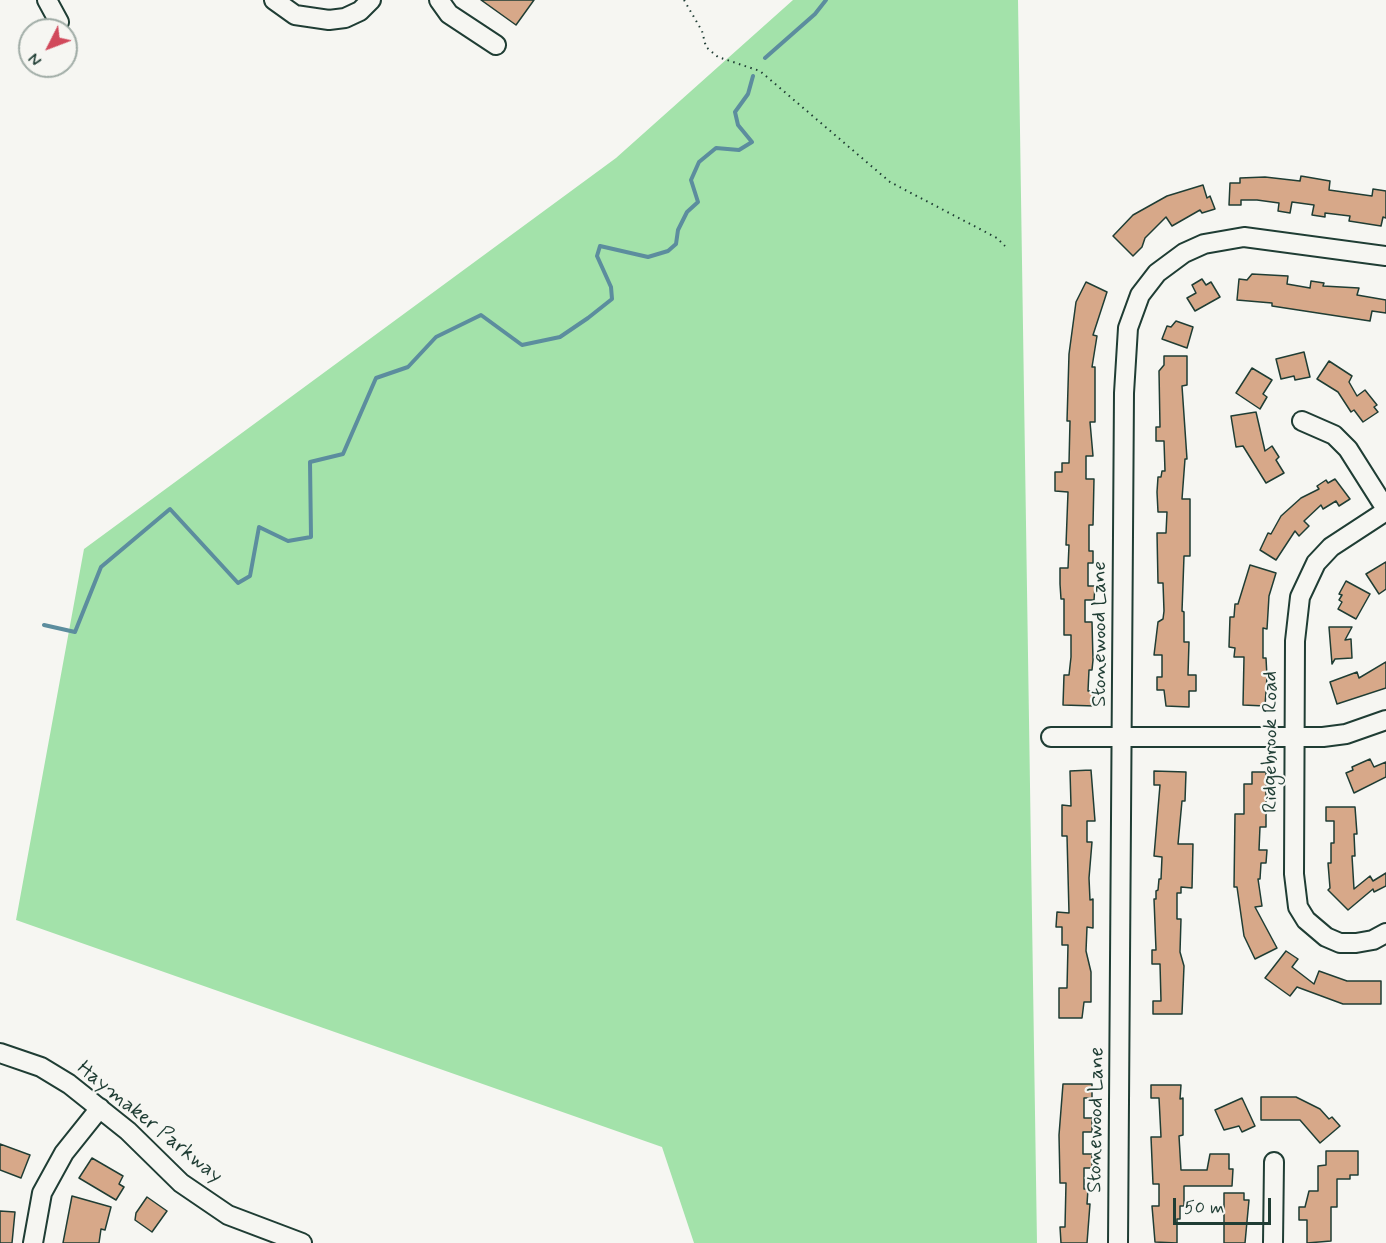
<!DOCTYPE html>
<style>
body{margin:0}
#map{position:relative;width:1386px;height:1243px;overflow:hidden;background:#f6f6f2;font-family:Mynerve,sans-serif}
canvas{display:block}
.north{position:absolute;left:18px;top:18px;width:60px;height:60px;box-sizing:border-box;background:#f6f6f2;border:2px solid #a0aca6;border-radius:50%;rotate:228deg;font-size:16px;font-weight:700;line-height:24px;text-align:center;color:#1f3d34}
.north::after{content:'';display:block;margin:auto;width:21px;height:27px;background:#d1495b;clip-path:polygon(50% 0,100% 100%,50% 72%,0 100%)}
.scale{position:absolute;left:1173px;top:1198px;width:98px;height:27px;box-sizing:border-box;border:3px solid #1f3d34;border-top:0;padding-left:8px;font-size:18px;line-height:21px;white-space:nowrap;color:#1f3d34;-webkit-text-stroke:4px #f6f6f2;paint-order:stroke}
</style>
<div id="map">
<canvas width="1386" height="1243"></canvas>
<div class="north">N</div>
<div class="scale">50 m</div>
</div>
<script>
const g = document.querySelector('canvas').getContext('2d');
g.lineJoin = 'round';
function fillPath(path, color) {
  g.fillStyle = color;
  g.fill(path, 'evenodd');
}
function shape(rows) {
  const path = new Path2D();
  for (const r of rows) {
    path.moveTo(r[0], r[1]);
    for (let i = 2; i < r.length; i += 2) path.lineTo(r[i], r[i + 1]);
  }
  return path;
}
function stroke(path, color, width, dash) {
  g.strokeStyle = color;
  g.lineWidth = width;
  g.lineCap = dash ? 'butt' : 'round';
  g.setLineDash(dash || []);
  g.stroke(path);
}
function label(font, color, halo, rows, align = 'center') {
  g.font = font + ' Mynerve,sans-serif';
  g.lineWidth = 4.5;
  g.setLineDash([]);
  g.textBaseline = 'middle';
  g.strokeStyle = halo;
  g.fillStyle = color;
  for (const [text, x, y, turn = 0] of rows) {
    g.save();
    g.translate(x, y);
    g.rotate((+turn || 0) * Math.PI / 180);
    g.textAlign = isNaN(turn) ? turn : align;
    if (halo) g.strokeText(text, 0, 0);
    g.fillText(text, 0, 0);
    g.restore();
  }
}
fillPath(shape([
 [793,0,1018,0,1037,1243,694,1243,662,1147,16,920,84,549,616,158]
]), '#a3e2aa');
stroke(shape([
 [765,58,815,14,826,0],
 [44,625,75,632,101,567,170,509,238,583,250,576,259,527,288,541,311,537,310,462,343,454,376,378,408,367,436,337,481,315,522,345,560,337,588,318,612,299,611,287,597,256,600,246,648,257,668,251,676,244,678,230,687,212,698,202,691,180,699,162,716,148,739,150,752,142,738,125,735,112,748,94,753,76]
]), '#5c8d9e', 4);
const building = shape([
 [481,0,534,0,516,25,481,0],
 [1301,176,1330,181,1329,190,1372,196,1373,189,1386,191,1386,218,1383,217,1381,226,1349,221,1350,216,1325,213,1325,217,1312,215,1314,205,1292,202,1290,213,1278,211,1279,203,1257,200,1241,200,1241,205,1229,205,1230,183,1240,183,1240,178,1265,177,1300,181,1301,176],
 [1203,185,1207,198,1210,196,1215,209,1202,213,1200,210,1172,226,1166,217,1145,238,1142,247,1133,256,1113,236,1133,215,1167,196,1203,185],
 [1252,274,1288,276,1287,284,1310,288,1311,281,1324,283,1323,286,1359,288,1357,295,1386,300,1386,313,1372,311,1370,321,1272,306,1272,303,1237,300,1239,279,1247,280,1252,274],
 [1202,279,1206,285,1211,282,1220,297,1195,311,1187,298,1196,293,1192,285,1202,279],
 [1086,282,1107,292,1093,335,1097,336,1092,367,1095,367,1095,422,1090,422,1093,456,1086,456,1086,479,1094,479,1093,525,1089,525,1089,551,1093,551,1093,563,1088,563,1088,586,1095,586,1094,600,1085,600,1085,622,1092,622,1093,660,1092,670,1089,670,1088,691,1095,691,1095,706,1063,705,1064,675,1069,675,1071,657,1071,635,1064,635,1064,599,1061,599,1060,584,1060,568,1068,568,1069,545,1066,545,1068,492,1055,491,1055,472,1062,472,1062,463,1069,463,1070,421,1067,421,1069,354,1076,302,1086,282],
 [1176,321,1193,327,1187,348,1162,339,1167,326,1171,327,1176,321],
 [1304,352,1310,377,1295,380,1294,376,1281,379,1276,359,1304,352],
 [1164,356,1187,356,1187,385,1182,386,1187,459,1185,459,1182,499,1190,499,1190,556,1184,556,1182,611,1184,612,1184,642,1189,642,1188,675,1196,675,1196,691,1189,691,1189,707,1166,706,1164,690,1157,690,1157,677,1162,677,1162,655,1154,655,1158,622,1163,619,1164,611,1163,583,1158,583,1157,533,1166,533,1167,512,1158,512,1157,492,1158,477,1161,477,1162,471,1165,471,1164,441,1156,441,1156,427,1160,427,1159,371,1164,365,1164,356],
 [1329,361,1352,376,1349,382,1357,396,1365,390,1377,405,1374,407,1378,412,1363,422,1354,410,1351,412,1338,392,1317,379,1329,361],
 [1252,368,1272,380,1263,394,1267,397,1260,409,1236,393,1252,368],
 [1256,412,1265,451,1272,446,1279,457,1276,460,1284,473,1266,483,1243,446,1236,447,1231,416,1256,412],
 [1335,479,1350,499,1339,506,1336,501,1323,509,1321,505,1304,521,1309,526,1299,536,1295,531,1276,560,1260,550,1268,533,1271,534,1281,516,1301,498,1319,489,1317,486,1326,480,1328,483,1335,479],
 [1386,562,1386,589,1379,594,1366,574,1386,562],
 [1250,565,1276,573,1269,596,1267,629,1263,628,1263,658,1266,658,1267,677,1265,706,1243,705,1244,657,1234,657,1235,648,1229,647,1230,617,1234,617,1235,604,1238,604,1250,565],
 [1346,581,1370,594,1356,619,1338,609,1342,602,1339,600,1342,595,1339,594,1346,581],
 [1329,627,1352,627,1345,640,1351,639,1352,658,1335,659,1332,664,1329,627],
 [1386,662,1386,688,1337,704,1330,682,1357,672,1359,678,1386,662],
 [1370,759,1374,767,1386,762,1386,777,1354,793,1346,773,1353,770,1352,767,1370,759],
 [1091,770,1095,821,1087,821,1087,842,1092,842,1089,878,1090,900,1093,899,1093,928,1087,927,1086,951,1091,972,1091,1002,1084,1002,1082,1018,1059,1018,1059,988,1067,988,1068,945,1062,945,1062,927,1056,927,1057,912,1069,913,1067,836,1062,836,1062,805,1071,806,1070,771,1091,770],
 [1154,771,1186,772,1185,801,1182,801,1178,844,1193,844,1192,888,1181,887,1181,893,1177,893,1177,919,1181,919,1180,952,1184,966,1182,1014,1153,1014,1153,1001,1161,1001,1160,964,1152,964,1152,950,1156,950,1154,899,1156,899,1156,891,1158,890,1159,879,1161,879,1162,857,1154,856,1160,785,1154,785,1154,771],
 [1252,772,1266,772,1266,827,1260,827,1259,850,1267,850,1266,863,1261,863,1260,879,1258,879,1262,906,1255,907,1277,948,1255,959,1244,936,1237,887,1234,887,1235,814,1244,814,1244,784,1252,784,1252,772],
 [1326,807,1355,807,1357,834,1354,834,1355,856,1352,856,1354,889,1370,876,1373,881,1386,873,1386,886,1374,892,1373,889,1348,910,1328,890,1330,888,1328,863,1331,863,1331,843,1334,843,1334,821,1326,821,1326,807],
 [1286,951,1298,959,1292,967,1314,984,1319,971,1347,981,1381,981,1381,1004,1343,1004,1297,987,1290,996,1265,978,1286,951],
 [1063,1084,1092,1084,1092,1098,1084,1098,1084,1118,1092,1118,1092,1132,1083,1132,1083,1154,1092,1154,1092,1168,1084,1168,1084,1189,1088,1189,1087,1204,1090,1204,1087,1243,1061,1243,1060,1227,1065,1227,1066,1183,1060,1183,1059,1135,1063,1084],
 [1151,1085,1181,1085,1180,1099,1183,1098,1183,1135,1179,1136,1181,1170,1207,1170,1210,1154,1229,1154,1229,1169,1233,1169,1232,1186,1184,1186,1184,1206,1180,1206,1180,1219,1177,1219,1177,1243,1155,1242,1152,1206,1159,1206,1159,1184,1153,1184,1151,1137,1161,1137,1159,1098,1151,1098,1151,1085],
 [1261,1097,1296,1097,1320,1109,1329,1119,1332,1117,1340,1126,1320,1143,1300,1120,1261,1120,1261,1097],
 [1242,1098,1255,1126,1242,1132,1239,1126,1224,1130,1215,1110,1242,1098],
 [0,1144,30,1155,21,1178,0,1170,0,1144],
 [1326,1151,1358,1151,1358,1175,1350,1175,1350,1179,1337,1179,1337,1207,1331,1207,1331,1241,1307,1243,1307,1220,1299,1220,1299,1207,1305,1207,1309,1191,1318,1191,1318,1166,1326,1165,1326,1151],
 [92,1158,123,1176,119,1184,124,1187,116,1200,79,1178,92,1158],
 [1224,1193,1244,1193,1244,1200,1249,1200,1245,1243,1224,1243,1224,1193],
 [72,1196,111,1207,105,1230,101,1229,99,1243,63,1243,72,1196],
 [147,1197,167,1211,152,1232,135,1220,136,1213,147,1197],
 [0,1211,15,1212,12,1243,0,1243,0,1211]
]);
fillPath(building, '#d7a889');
stroke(building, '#1f3d34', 1.5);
const minor = shape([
 [47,0,59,22],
 [274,0,295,15,329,20,345,18,360,11,371,0],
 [439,0,449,14,496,45],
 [1302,421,1334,435,1348,449,1386,509],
 [1386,511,1331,547,1316,563,1300,597,1295,641,1294,874,1298,907,1306,920,1326,937,1340,943,1356,943,1373,940,1386,933],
 [1051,737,1323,737,1346,734,1386,720],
 [0,1053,41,1067,69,1084,128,1131,181,1183,228,1215,302,1243],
 [33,1243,42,1193,64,1153,100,1108],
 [1118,1243,1124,393,1128,328,1140,295,1157,273,1184,253,1204,244,1244,237,1386,256],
 [1273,1243,1274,1162]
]);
stroke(minor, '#1f3d34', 22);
stroke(shape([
 [684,0,702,31,706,47,718,57,760,71,890,182,997,238,1005,246]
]), '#1f3d34', 2, [1.5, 4.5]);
stroke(minor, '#f6f6f2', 18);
label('21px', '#1f3d34', '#f6f6f2', [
 ["Stonewood Lane",1101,634,-90],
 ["Ridgebrook Road",1272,742,-90],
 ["Stonewood Lane",1097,1120,-89],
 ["Haymaker Parkway",149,1123,39]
]);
</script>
